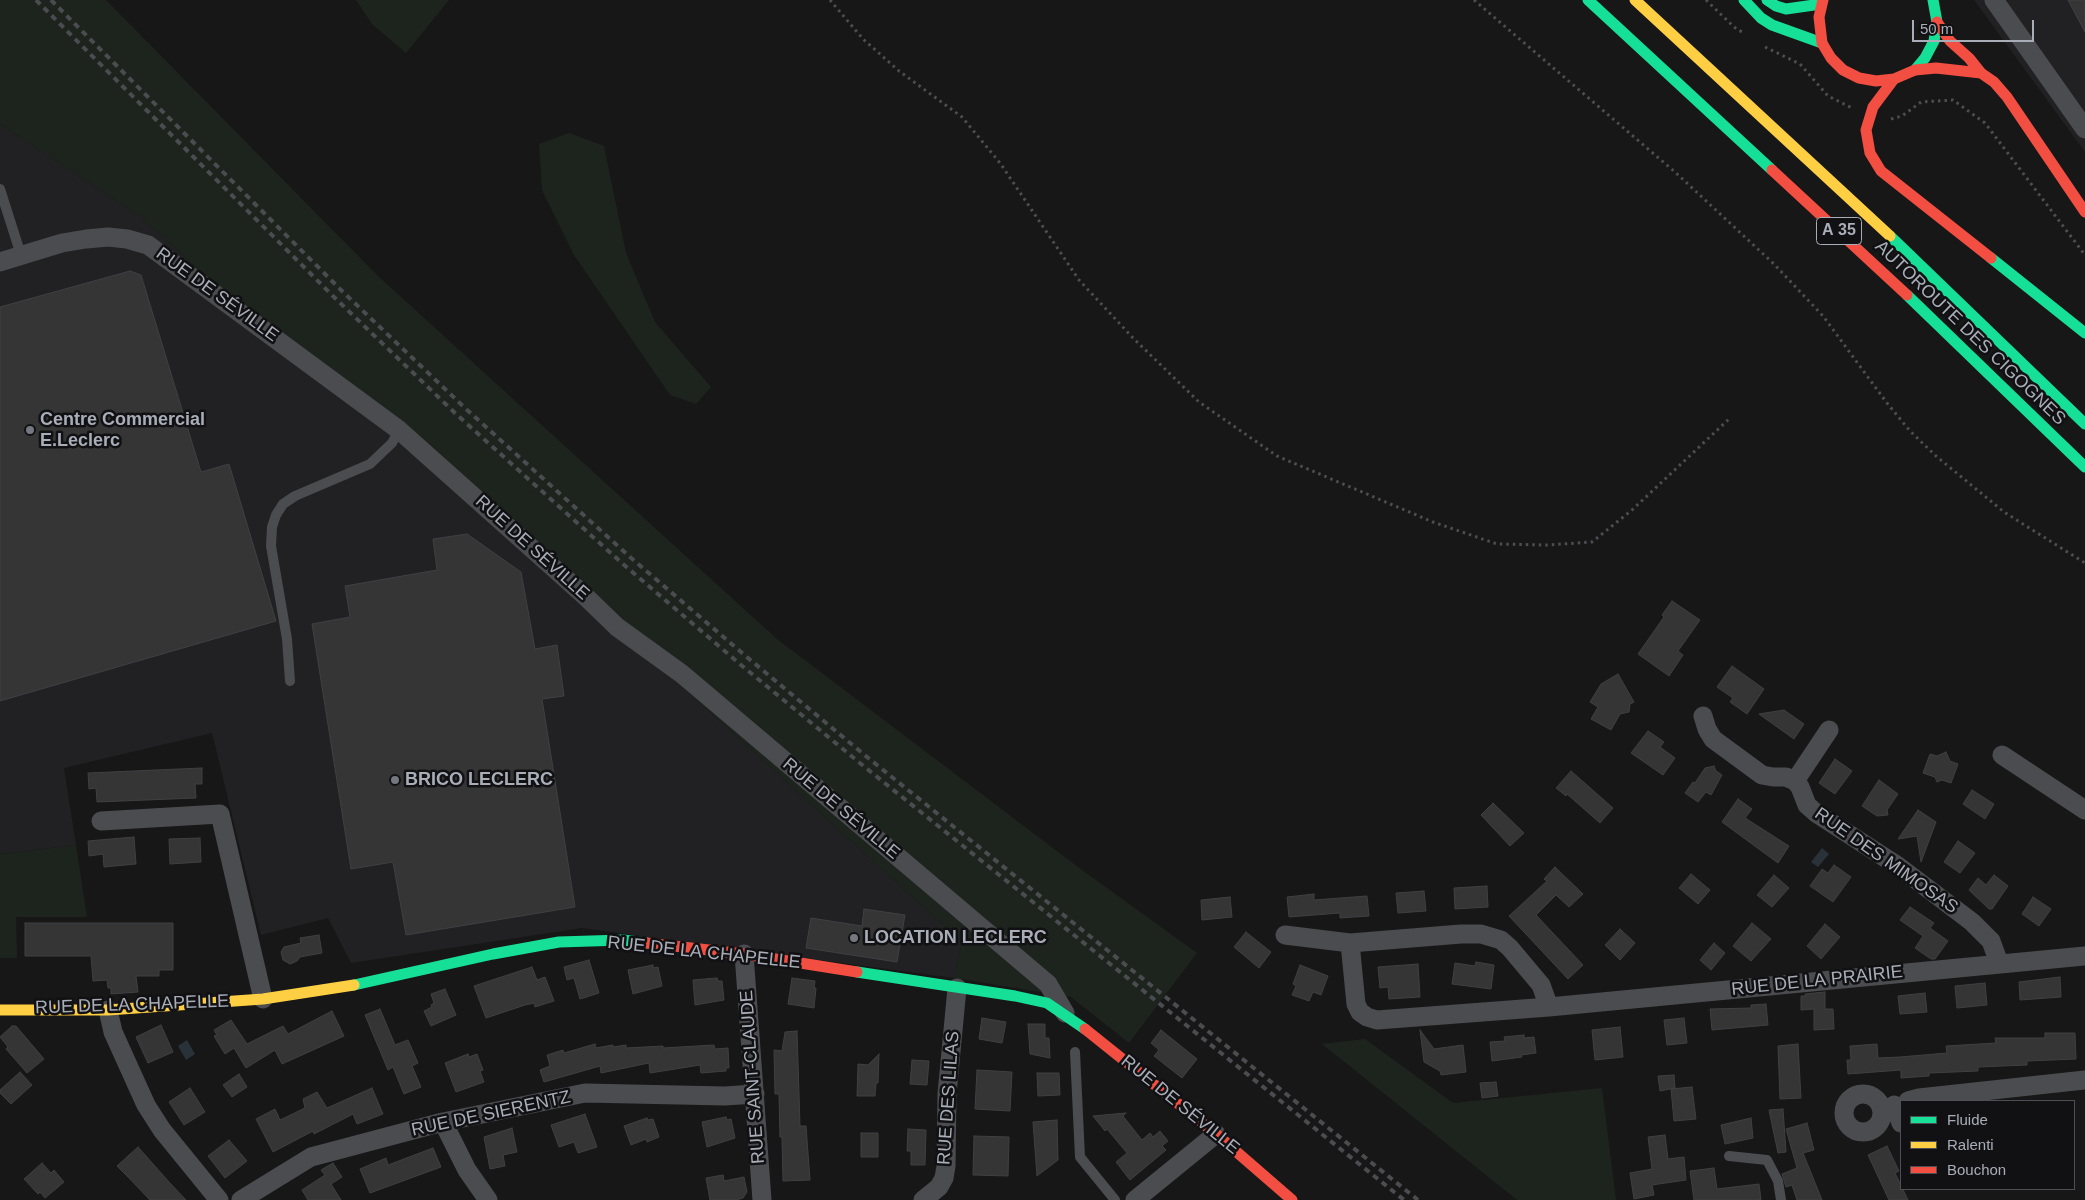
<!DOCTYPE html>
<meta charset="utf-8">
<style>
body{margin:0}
#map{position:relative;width:2085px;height:1200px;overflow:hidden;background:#171717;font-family:Helvetica,sans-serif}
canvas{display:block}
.legend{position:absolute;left:1900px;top:1100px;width:175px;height:90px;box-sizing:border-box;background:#111113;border:1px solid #4d4f55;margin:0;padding:6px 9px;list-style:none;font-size:15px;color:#a8adb8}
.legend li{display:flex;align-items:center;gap:10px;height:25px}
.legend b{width:25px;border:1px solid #4d4f55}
.scale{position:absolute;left:1912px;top:20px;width:122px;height:22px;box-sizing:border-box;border:2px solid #a8adb8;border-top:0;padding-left:6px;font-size:15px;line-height:18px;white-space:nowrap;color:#a8adb8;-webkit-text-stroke:4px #111113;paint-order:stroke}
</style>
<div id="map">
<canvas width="2085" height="1200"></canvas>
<ul class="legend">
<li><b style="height:6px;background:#16e098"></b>Fluide</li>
<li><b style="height:6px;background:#ffcf43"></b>Ralenti</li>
<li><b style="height:6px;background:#f24e42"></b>Bouchon</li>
</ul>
<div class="scale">50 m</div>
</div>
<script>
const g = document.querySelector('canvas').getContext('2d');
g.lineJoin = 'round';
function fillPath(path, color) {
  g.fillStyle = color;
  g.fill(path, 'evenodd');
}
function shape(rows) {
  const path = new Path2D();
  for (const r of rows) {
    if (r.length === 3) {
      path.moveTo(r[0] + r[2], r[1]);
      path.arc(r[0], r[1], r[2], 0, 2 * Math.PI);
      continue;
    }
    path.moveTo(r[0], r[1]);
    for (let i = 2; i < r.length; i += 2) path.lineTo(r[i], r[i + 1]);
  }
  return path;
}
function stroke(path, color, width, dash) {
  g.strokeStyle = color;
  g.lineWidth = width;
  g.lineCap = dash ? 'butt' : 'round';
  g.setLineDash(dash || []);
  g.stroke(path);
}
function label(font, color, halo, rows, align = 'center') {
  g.font = font + ' Helvetica,sans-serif';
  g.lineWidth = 5;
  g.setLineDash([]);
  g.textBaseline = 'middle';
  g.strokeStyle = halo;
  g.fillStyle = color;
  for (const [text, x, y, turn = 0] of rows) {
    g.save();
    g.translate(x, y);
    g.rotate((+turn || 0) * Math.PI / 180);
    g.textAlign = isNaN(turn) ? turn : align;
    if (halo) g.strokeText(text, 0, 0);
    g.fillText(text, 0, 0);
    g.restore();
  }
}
fillPath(shape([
 [1974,0,2085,0,2085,152],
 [0,124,141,217,242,309,430,444,709,711,962,942,954,978,582,928,351,963,328,918,261,935,212,733,64,768,76,845,0,854]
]), '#212123');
fillPath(shape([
 [0,0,106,0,378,276,777,639,1078,867,1197,953,1129,1043,1071,997,954,978,962,942,709,711,430,444,242,309,141,217,0,124],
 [356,0,449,0,406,53,372,24],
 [569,133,604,146,626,253,655,322,711,387,696,404,670,395,574,255,542,190,539,144],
 [76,845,87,917,16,917,17,958,0,958,0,854],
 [1365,1039,1453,1103,1602,1088,1616,1200,1517,1200,1322,1044]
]), '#1d241e');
fillPath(shape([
 [1822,848,1829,854,1818,867,1811,862],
 [187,1040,195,1054,186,1060,178,1046]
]), '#2a3239');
const building = shape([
 [2068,0,2085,0,2085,32,2068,0],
 [130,271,141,275,201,472,229,464,276,621,0,701,0,307,130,271],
 [467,534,521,572,535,649,557,645,564,696,542,699,575,907,406,935,393,862,351,869,312,624,350,617,345,586,437,570,433,539,467,534],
 [1672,601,1700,620,1678,651,1683,655,1669,676,1638,654,1664,617,1662,615,1672,601],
 [1732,666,1764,689,1747,714,1730,702,1733,698,1717,687,1732,666],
 [1618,674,1634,702,1630,704,1629,712,1620,714,1611,730,1591,719,1598,707,1590,702,1601,684,1618,674],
 [1784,710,1804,724,1794,739,1759,714,1784,710],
 [1648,731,1664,742,1660,747,1675,758,1663,775,1631,753,1648,731],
 [1946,752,1950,761,1958,764,1951,783,1942,780,1937,782,1935,777,1923,773,1930,754,1937,756,1946,752],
 [1835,759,1852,771,1835,794,1819,783,1835,759],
 [1714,766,1716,771,1722,775,1711,795,1706,792,1698,802,1685,793,1693,782,1695,783,1705,768,1714,766],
 [202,768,202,784,195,784,196,798,97,802,96,788,89,789,88,773,202,768],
 [1571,771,1613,808,1600,823,1567,794,1566,796,1556,788,1571,771],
 [1879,780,1898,794,1887,810,1888,815,1877,816,1862,806,1879,780],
 [1972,790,1994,804,1985,819,1963,804,1972,790],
 [1738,799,1752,809,1745,818,1789,846,1778,863,1722,822,1738,799],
 [1493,803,1524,833,1510,846,1481,815,1493,803],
 [1918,810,1936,822,1921,862,1917,836,1898,839,1918,810],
 [134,837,136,864,104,867,103,854,89,856,88,841,134,837],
 [200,838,201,862,170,864,169,839,200,838],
 [1958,841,1975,853,1960,873,1944,862,1958,841],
 [1834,865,1851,877,1833,902,1810,886,1822,869,1828,873,1834,865],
 [1555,867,1583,894,1569,907,1556,895,1536,915,1583,965,1568,979,1509,916,1547,881,1544,879,1555,867],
 [1691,874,1710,890,1698,904,1679,888,1691,874],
 [1774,875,1789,888,1772,907,1757,895,1774,875],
 [1994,875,2008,886,1992,909,1989,909,1969,890,1978,878,1986,885,1994,875],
 [1487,886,1488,907,1455,909,1454,888,1487,886],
 [1424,891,1426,911,1398,913,1396,893,1424,891],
 [1314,894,1314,900,1367,896,1369,916,1340,918,1340,913,1289,917,1287,897,1314,894],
 [1230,897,1232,917,1202,920,1201,900,1230,897],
 [2033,897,2051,909,2039,926,2022,914,2033,897],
 [1910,907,1934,923,1930,928,1948,941,1935,959,1931,959,1915,948,1923,936,1900,920,1910,907],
 [864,909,905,915,897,962,806,948,811,918,862,926,864,909],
 [25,923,173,923,173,970,159,970,159,976,136,976,138,992,111,994,111,988,108,988,107,980,93,981,91,956,25,956,25,923],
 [1752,923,1771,939,1751,961,1733,946,1752,923],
 [1825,924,1840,937,1821,959,1807,946,1825,924],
 [1620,929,1635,943,1620,960,1605,945,1620,929],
 [1246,932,1271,952,1259,968,1234,947,1246,932],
 [319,935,322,953,300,957,297,961,290,964,283,960,281,952,284,947,301,943,300,938,319,935],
 [1714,943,1725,953,1711,970,1700,960,1714,943],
 [589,960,599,993,580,999,574,978,567,980,564,967,589,960],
 [1476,962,1494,965,1491,989,1452,984,1455,963,1475,966,1476,962],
 [1418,964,1420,997,1389,999,1388,987,1380,988,1378,967,1418,964],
 [653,965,653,968,658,967,662,986,633,994,628,970,653,965],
 [1300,965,1328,976,1321,995,1313,992,1309,1001,1292,995,1296,986,1293,984,1300,965],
 [532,967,537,980,545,977,554,1001,535,1007,534,1003,525,1005,486,1018,474,986,532,967],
 [2060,977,2061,997,2020,1000,2019,982,2060,977],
 [717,978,718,981,722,981,724,1000,695,1005,693,980,717,978],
 [792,978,815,981,814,988,816,988,814,1008,788,1004,792,978],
 [1985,983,1987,1005,1957,1008,1955,986,1985,983],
 [445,989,456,1015,431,1026,424,1011,432,1007,431,1005,434,1003,431,994,445,989],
 [1825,992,1825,1009,1833,1009,1834,1029,1814,1030,1814,1009,1801,1010,1801,996,1806,996,1805,994,1825,992],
 [1925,993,1927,1012,1900,1014,1898,996,1925,993],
 [1766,1004,1768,1025,1712,1030,1710,1009,1751,1008,1751,1005,1766,1004],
 [380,1009,395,1045,408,1040,418,1063,412,1066,421,1087,404,1094,393,1067,388,1070,365,1015,380,1009],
 [332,1011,344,1036,282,1064,275,1050,246,1068,234,1048,225,1054,214,1036,217,1035,214,1030,231,1020,247,1044,283,1026,288,1034,332,1011],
 [982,1018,1006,1022,1002,1043,979,1039,982,1018],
 [1684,1018,1687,1043,1667,1045,1664,1020,1684,1018],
 [1028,1024,1045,1024,1045,1038,1049,1038,1050,1058,1030,1054,1028,1024],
 [161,1025,173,1052,148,1063,136,1037,161,1025],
 [12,1026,16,1026,44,1059,27,1073,6,1049,8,1047,0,1037,12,1026],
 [1620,1027,1623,1057,1595,1060,1592,1030,1620,1027],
 [1161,1030,1197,1059,1182,1078,1154,1056,1159,1050,1151,1043,1161,1030],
 [1420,1030,1434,1049,1463,1045,1466,1072,1441,1075,1440,1071,1424,1062,1420,1030],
 [797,1031,800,1126,806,1126,810,1180,783,1181,782,1137,780,1137,779,1094,775,1094,774,1050,782,1051,785,1032,797,1031],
 [2045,1033,2075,1033,2076,1059,2027,1061,2027,1065,1978,1067,1978,1071,1929,1073,1929,1076,1901,1078,1901,1070,1848,1074,1847,1060,1851,1060,1850,1046,1877,1044,1878,1058,1900,1057,1947,1053,1946,1046,1996,1043,1995,1038,2045,1038,2045,1033],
 [1524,1035,1524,1038,1534,1037,1536,1053,1521,1055,1522,1057,1492,1061,1490,1042,1505,1041,1504,1037,1524,1035],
 [595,1044,596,1048,613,1045,613,1047,626,1045,626,1048,663,1046,663,1048,714,1045,715,1049,728,1048,729,1068,726,1068,726,1071,701,1073,700,1065,650,1073,649,1063,601,1073,600,1066,544,1082,540,1070,550,1066,547,1055,563,1050,564,1053,595,1044],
 [1798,1044,1801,1098,1780,1099,1778,1046,1798,1044],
 [468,1054,469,1057,477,1054,483,1070,480,1071,484,1082,456,1092,445,1063,468,1054],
 [879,1054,878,1083,876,1083,875,1096,857,1096,858,1064,868,1065,879,1054],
 [912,1060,929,1061,927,1085,910,1084,912,1060],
 [977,1070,1012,1072,1010,1111,975,1109,977,1070],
 [20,1072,32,1085,11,1104,0,1093,0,1090,20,1072],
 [1037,1073,1059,1073,1060,1095,1038,1096,1037,1073],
 [239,1074,247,1087,232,1097,223,1085,239,1074],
 [1674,1075,1675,1088,1660,1091,1658,1076,1674,1075],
 [1496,1082,1498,1096,1482,1098,1480,1083,1496,1082],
 [1692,1087,1696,1119,1674,1121,1671,1089,1692,1087],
 [190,1088,205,1112,184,1125,169,1102,190,1088],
 [372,1088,383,1114,357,1124,353,1114,314,1134,313,1131,273,1152,256,1119,275,1109,280,1120,305,1108,303,1099,317,1092,327,1108,372,1088],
 [1783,1109,1786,1152,1778,1153,1769,1110,1783,1109],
 [1126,1113,1123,1116,1142,1140,1150,1133,1153,1137,1160,1131,1168,1141,1162,1146,1166,1150,1130,1180,1116,1162,1127,1153,1107,1129,1105,1131,1093,1116,1126,1113],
 [585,1114,597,1147,578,1153,574,1142,559,1147,551,1125,585,1114],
 [726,1117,727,1120,731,1119,735,1138,707,1147,702,1122,726,1117],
 [647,1118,648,1120,653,1119,659,1137,647,1142,646,1139,631,1145,624,1126,647,1118],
 [1751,1118,1753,1138,1725,1144,1721,1125,1751,1118],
 [1057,1120,1058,1160,1037,1176,1033,1122,1057,1120],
 [1807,1123,1814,1150,1803,1153,1822,1200,1797,1200,1792,1185,1786,1187,1782,1174,1797,1168,1786,1129,1807,1123],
 [512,1128,517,1152,503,1155,505,1166,490,1169,484,1137,512,1128],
 [908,1129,926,1130,925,1165,911,1165,911,1151,907,1151,908,1129],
 [861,1133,878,1133,878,1157,861,1157,861,1133],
 [1665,1135,1668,1159,1684,1157,1686,1180,1652,1185,1654,1195,1634,1199,1630,1173,1652,1169,1648,1137,1665,1135],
 [974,1136,1009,1137,1008,1176,973,1175,974,1136],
 [229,1140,247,1161,225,1178,208,1156,229,1140],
 [1887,1146,1899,1171,1895,1173,1908,1200,1889,1200,1868,1155,1887,1146],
 [138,1147,169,1182,186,1200,150,1200,127,1176,117,1166,138,1147],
 [433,1148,441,1167,370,1193,360,1169,386,1158,388,1165,433,1148],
 [42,1163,51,1173,54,1170,64,1182,45,1198,40,1192,38,1194,24,1179,42,1163],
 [333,1163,342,1177,331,1184,341,1200,308,1200,302,1190,325,1175,321,1170,333,1163],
 [1714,1168,1717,1189,1759,1184,1761,1200,1694,1200,1690,1171,1714,1168],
 [723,1175,724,1181,744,1177,747,1192,743,1198,736,1200,710,1200,706,1178,723,1175]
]);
fillPath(building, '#353536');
stroke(building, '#3f4043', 1);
stroke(shape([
 [830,0,863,39,899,71,962,117,1000,163,1079,280,1133,338,1199,402,1277,456,1433,522,1497,544,1547,545,1592,542,1632,510,1729,419],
 [1474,0,1675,172,1774,264,1823,316,1887,403,1910,431,1936,456,2004,512,2085,563],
 [1706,0,1734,27,1745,34],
 [1765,47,1800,64,1828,96,1852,108],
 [1891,119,1902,116,1921,102,1953,100,1985,123,2085,255]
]), '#4d4e52', 3, [2.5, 4]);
stroke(shape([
 [0,189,21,255],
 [290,681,287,639,271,546,272,527,276,515,283,504,295,496,370,464,392,443,399,430],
 [1075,1052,1080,1157,1115,1200],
 [1729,1156,1767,1160,1778,1181,1781,1200]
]), '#4b4c50', 10);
stroke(shape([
 [1994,0,2085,129],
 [0,262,62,243,86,239,108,237,127,239,148,245,399,430,585,596,617,627,682,674,1048,984,1065,1013],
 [1703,716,1707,729,1713,739,1762,775,1773,777,1786,777,1795,781,1800,787,1807,805,1816,813,1898,866,1972,922,1991,941,1999,963],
 [2002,755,2085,810],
 [1795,781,1829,730],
 [101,821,220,814,263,999],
 [1285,935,1350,943,1461,934,1481,934,1501,940,1510,948,1541,985,1549,1007],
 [1350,943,1356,1004,1360,1012,1367,1017,1377,1020,1549,1007,2085,956],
 [744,954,762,1200],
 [108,1010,113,1032,146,1105,162,1130,219,1200],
 [1863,1113,19],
 [1908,1101,1919,1098,2085,1080],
 [1894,1105,1901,1123],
 [443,1122,467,1170,488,1200],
 [241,1200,311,1157,443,1122,585,1093,725,1096,755,1094],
 [923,1200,939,1187,944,1178,946,1166,947,1094,957,988],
 [1135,1200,1216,1134]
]), '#4b4c50', 19);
stroke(shape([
 [1588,0,1772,170],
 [1744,0,1761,18,1772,25,1822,43],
 [1767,0,1776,6,1786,9,1821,4],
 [1915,70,1925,58,1934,41,1937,22,1933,0],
 [1890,236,2085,424],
 [1991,258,2085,333],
 [1907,295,2085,467],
 [857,972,1015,996,1047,1003,1085,1029],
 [354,985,493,954,559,942,623,940,647,943]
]), '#16e098', 11);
stroke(shape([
 [1635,0,1890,236],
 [0,1010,108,1010,263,999,354,985]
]), '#ffcf43', 11);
stroke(shape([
 [1823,0,1819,17,1822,43,1831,58,1843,70,1859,78,1876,81,1894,79,1915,70,1936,68,1981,73],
 [1937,22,1950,41,1969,58,1981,73,1994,82,2007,97,2085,212],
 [1894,79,1873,107,1866,130,1870,153,1881,171,1991,258],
 [1772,170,1907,295],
 [647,943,744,954,857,972],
 [1085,1029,1216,1134,1292,1200]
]), '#f24e42', 11);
stroke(shape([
 [36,0,335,298,456,414,623,564,741,665,861,764,1404,1200],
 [51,0,342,291,465,408,630,557,748,658,867,757,1418,1200]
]), '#4b4c4f', 4, [6, 5]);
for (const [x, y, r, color] of [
 [30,430,5,"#757880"],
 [395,780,5,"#757880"],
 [854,938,5,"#757880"]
]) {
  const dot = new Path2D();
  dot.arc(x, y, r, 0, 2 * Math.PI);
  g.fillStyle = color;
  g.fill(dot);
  stroke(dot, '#111113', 2);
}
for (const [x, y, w] of [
 [1839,231,45]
]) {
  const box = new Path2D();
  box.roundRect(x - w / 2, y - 13.5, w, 27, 4);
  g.fillStyle = '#111113';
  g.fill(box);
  stroke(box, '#a8adb8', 1);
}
label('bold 16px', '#a8adb8', null, [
 ["A 35",1839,231]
]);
label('18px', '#a8adb8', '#111113', [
 ["RUE DE SÉVILLE",217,295,36],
 ["AUTOROUTE DES CIGOGNES",1970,333,44],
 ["RUE DE SÉVILLE",532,548,42],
 ["RUE DE SÉVILLE",841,809,40],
 ["RUE DES MIMOSAS",1886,861,35],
 ["RUE DE LA CHAPELLE",704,953,6],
 ["RUE DE LA PRAIRIE",1817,981,-6],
 ["RUE DE LA CHAPELLE",132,1005,-2],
 ["RUE SAINT-CLAUDE",753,1077,-94],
 ["RUE DES LILAS",949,1098,-86],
 ["RUE DE SÉVILLE",1180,1105,39],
 ["RUE DE SIERENTZ",491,1114,-12]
]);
label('bold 18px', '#a8adb8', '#111113', [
 ["Centre Commercial",40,420],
 ["E.Leclerc",40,441],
 ["BRICO LECLERC",405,780],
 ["LOCATION LECLERC",864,938]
], 'left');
</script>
